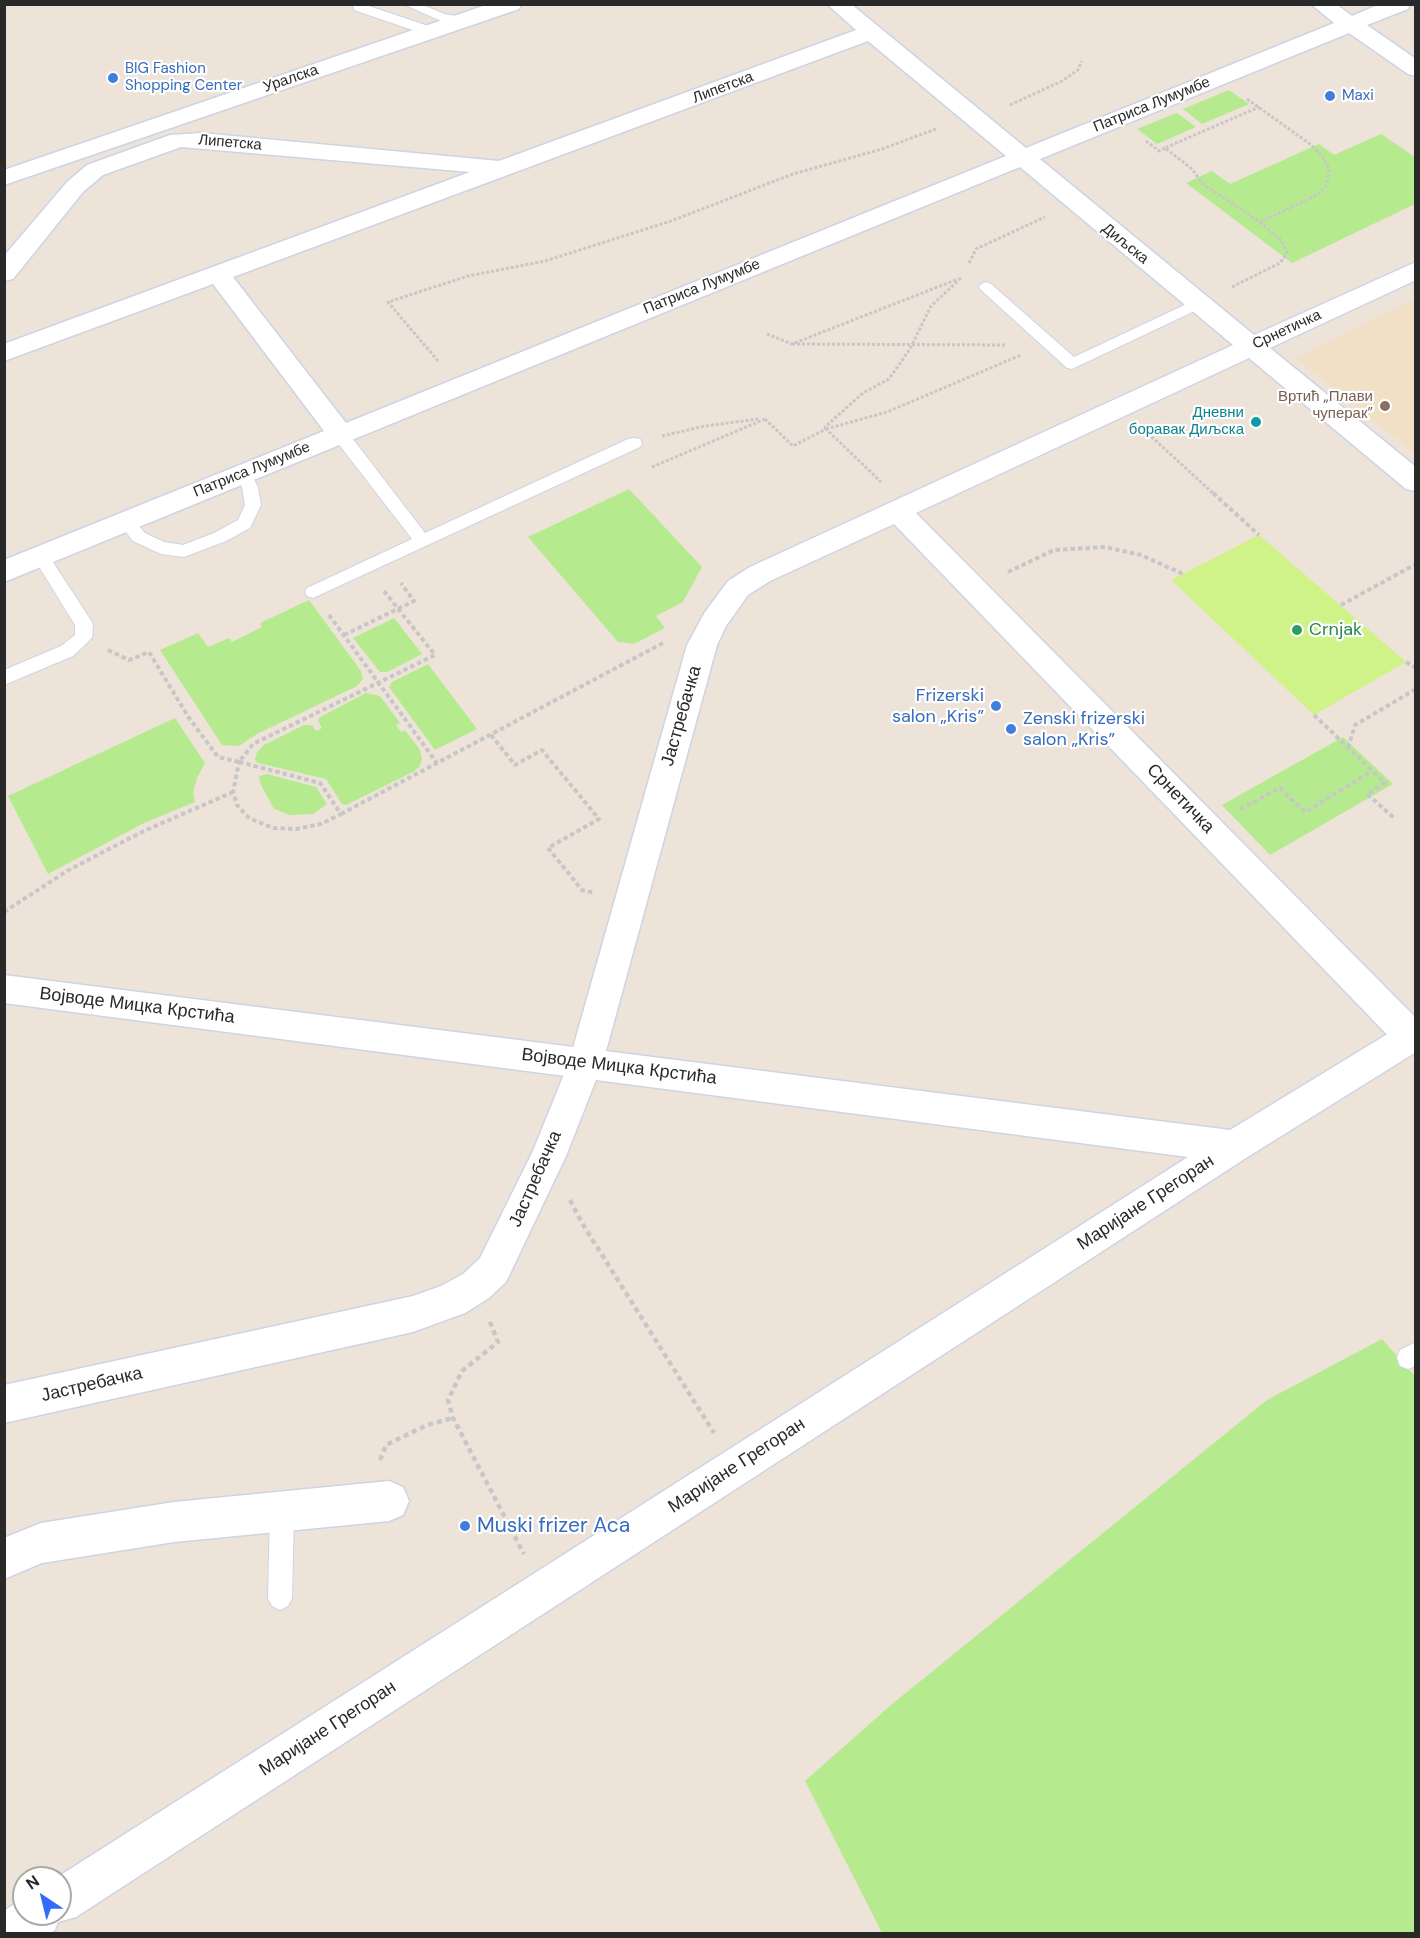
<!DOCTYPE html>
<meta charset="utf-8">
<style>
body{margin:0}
#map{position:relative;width:1420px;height:1938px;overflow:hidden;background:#ede3d9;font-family:"DM Sans",sans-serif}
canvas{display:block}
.frame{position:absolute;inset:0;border:6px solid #292929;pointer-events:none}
.north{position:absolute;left:12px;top:1866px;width:60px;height:60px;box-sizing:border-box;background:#fff;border:2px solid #a9a9a9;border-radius:50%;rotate:325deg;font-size:16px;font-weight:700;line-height:24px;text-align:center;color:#292929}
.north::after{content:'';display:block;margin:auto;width:21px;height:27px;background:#346bff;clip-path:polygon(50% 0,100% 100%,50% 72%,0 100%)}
</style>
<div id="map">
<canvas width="1420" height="1938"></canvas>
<div class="frame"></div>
<div class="north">N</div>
</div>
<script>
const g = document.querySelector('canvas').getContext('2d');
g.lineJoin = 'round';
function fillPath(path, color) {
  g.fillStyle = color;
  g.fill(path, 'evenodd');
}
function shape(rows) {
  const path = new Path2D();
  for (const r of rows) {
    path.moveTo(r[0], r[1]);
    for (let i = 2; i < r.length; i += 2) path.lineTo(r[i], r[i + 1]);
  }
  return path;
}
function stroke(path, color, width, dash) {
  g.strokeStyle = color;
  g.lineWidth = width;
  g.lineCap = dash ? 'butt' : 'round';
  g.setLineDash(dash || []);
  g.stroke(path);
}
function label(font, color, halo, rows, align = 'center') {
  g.font = font + ' "DM Sans",sans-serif';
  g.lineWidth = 4.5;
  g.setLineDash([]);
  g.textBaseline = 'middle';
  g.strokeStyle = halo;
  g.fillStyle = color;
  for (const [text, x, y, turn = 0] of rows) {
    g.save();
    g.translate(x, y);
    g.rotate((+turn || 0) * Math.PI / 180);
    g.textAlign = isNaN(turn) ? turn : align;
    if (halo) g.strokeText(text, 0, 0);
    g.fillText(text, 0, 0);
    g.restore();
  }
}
fillPath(shape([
 [1415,299,1415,454,1295,358]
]), '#f1e0c6');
fillPath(shape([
 [1229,90,1249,104,1202,124,1183,109],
 [1177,113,1196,127,1157,144,1137,129],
 [1381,134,1415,157,1415,204,1292,263,1186,183,1212,171,1230,184,1319,144,1334,155],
 [629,489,702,567,683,602,656,616,665,628,634,644,618,642,528,537],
 [309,600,361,671,363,679,357,686,257,734,239,746,222,745,160,650,198,633,208,647,229,638,232,642,262,627,260,623],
 [394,618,422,654,387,672,380,672,353,638],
 [428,664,477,729,435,750,389,687,392,682],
 [366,693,380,696,400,723,396,725,401,732,405,730,420,750,422,759,420,766,413,772,346,805,342,804,326,779,258,763,255,759,257,752,264,745,304,725,312,725,316,731,322,728,318,721,320,717],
 [175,718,205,763,197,778,193,793,195,802,144,823,48,874,8,796],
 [1343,737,1393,784,1270,855,1222,805],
 [267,774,316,787,327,804,313,814,290,815,274,809,260,783,259,776],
 [1382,1339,1415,1376,1415,1933,882,1933,805,1781,891,1705,1267,1400]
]), '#b6ea8f');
fillPath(shape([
 [1259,535,1347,611,1406,662,1314,715,1171,580]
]), '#cff389');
const lane = shape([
 [353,4,363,4,437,29,438,32,432,36,427,35,354,10,353,4],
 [403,4,421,4,444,14,468,18,470,21,464,25,441,21,403,4],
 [986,282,991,284,1074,357,1193,301,1203,301,1205,304,1203,307,1072,369,1067,368,981,290,979,287,981,284,986,282],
 [340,429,346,430,425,533,628,439,634,438,640,439,642,443,640,447,313,598,307,596,305,592,307,588,412,539,334,438,332,434,334,430,340,429],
 [243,468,249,470,258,487,261,505,250,528,226,541,184,557,161,554,133,541,118,522,120,518,126,516,132,518,145,533,164,542,183,545,214,533,238,520,245,505,242,487,235,474,237,470,243,468],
 [41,551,47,553,90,619,93,624,92,638,73,656,4,685,4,670,61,646,75,635,75,625,33,557,35,553,41,551],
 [1416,1342,1416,1366,1408,1369,1400,1366,1397,1358,1400,1350,1416,1342],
 [282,1501,290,1505,294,1513,292,1598,288,1606,280,1610,272,1606,268,1598,270,1513,274,1505,282,1501]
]);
const street = shape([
 [489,4,521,4,519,9,4,185,4,170,489,4],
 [827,4,851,4,1026,148,1334,23,1311,4,1336,4,1352,16,1380,4,1410,4,1408,9,1367,25,1416,59,1416,76,1408,74,1349,33,1040,159,1254,335,1416,262,1416,280,1270,348,1416,467,1416,491,1406,489,1249,358,916,513,1416,1018,1416,1051,1412,1052,1400,1048,894,524,770,581,748,595,726,626,717,645,603,1062,566,1156,506,1282,489,1298,465,1313,413,1332,4,1423,4,1385,413,1296,441,1286,463,1274,480,1258,533,1151,569,1062,687,645,705,612,728,581,750,567,1233,345,1020,167,4,582,4,560,324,431,213,284,4,361,4,344,470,172,181,147,103,175,83,192,13,279,4,281,4,256,67,182,87,165,170,135,201,133,499,161,856,30,827,4],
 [868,41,1006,156,346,423,233,277,868,41],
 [389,1481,403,1487,409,1501,403,1515,389,1521,174,1542,42,1563,4,1579,4,1538,41,1523,174,1502,389,1481]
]);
const secondary = shape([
 [4,975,1230,1130,1404,1024,1416,1019,1416,1052,1246,1158,76,1917,58,1922,55,1930,49,1934,4,1934,4,1911,23,1898,24,1914,60,1914,60,1878,56,1878,1188,1157,4,1003,4,975]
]);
stroke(lane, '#ced4e4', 2);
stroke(street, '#ced4e4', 3);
stroke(secondary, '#ced4e4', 3);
stroke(shape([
 [1247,99,1310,144,1323,157,1329,169,1327,185,1317,195,1260,222],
 [1010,105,1062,81,1078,70,1082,61],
 [1146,141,1159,151,1165,148],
 [969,263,976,249,1045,217],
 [1232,287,1280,263,1287,253,1282,241,1253,217,1203,184,1192,169,1165,148,1259,107],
 [767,334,792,344,958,279],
 [792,344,1007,345],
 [438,361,388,302,468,276,545,261,671,221,793,174,882,149,936,129],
 [765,419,793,446,826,429,881,482],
 [826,429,825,427,863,393,889,379,910,349,931,306,961,278],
 [826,429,887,412,1021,355],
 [1144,430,1215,495],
 [662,436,705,426,758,419],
 [652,467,765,419]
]), '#c7c7c7', 3, [3, 2]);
stroke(shape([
 [1213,493,1259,535],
 [1008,572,1054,550,1105,547,1141,555,1183,574],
 [1341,605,1416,564],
 [329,615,437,763],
 [344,635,414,601,401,583],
 [108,650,129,660,149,652,189,718,218,757,239,762,253,744,435,655,384,591],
 [1406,662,1416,668],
 [1314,715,1385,783,1367,794,1394,818],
 [491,735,515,765,542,750,599,819,548,848,582,890,595,893],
 [1348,748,1355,725,1416,689],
 [239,762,320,783,341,814,321,824,296,829,273,828,249,818,237,805,233,792,239,762],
 [1240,809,1280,788,1305,812,1372,771],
 [341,814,663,643],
 [4,912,67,871,107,850,146,830,233,792]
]), '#c7c7c7', 4, [4.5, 3]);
stroke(shape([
 [570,1200,582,1223,714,1433],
 [490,1322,498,1342,462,1371,448,1400,453,1418,524,1554],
 [380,1460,386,1445,427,1425,453,1418]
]), '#c7c7c7', 4.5, [5, 4]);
fillPath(lane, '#fff');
fillPath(street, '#fff');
fillPath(secondary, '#fff');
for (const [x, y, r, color] of [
 [113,78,6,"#3f7fe0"],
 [1330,96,6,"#3f7fe0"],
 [1385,406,6,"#8d6e63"],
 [1256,422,6,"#0f9aa8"],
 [1297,630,6,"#2e9e5b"],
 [996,706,6,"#3f7fe0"],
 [1011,729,6,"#3f7fe0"],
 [465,1526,6,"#3f7fe0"]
]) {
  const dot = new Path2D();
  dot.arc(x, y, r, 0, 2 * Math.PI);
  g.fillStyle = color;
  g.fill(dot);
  stroke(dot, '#fff', 2);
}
label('15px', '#366cbe', '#fff', [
 ["BIG Fashion",125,69],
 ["Shopping Center",125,86],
 ["Maxi",1342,96]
], 'left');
label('15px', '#292929', '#fff', [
 ["Уралска",291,79,-19],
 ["Липетска",723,88,-21],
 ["Патриса Лумумбе",1152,105,-22],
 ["Липетска",230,143,5],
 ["Диљска",1125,244,39],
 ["Патриса Лумумбе",702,287,-22],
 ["Срнетичка",1287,330,-25],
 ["Патриса Лумумбе",252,470,-22]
]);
label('15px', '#785e54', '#fff', [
 ["Вртић „Плави",1373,397],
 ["чуперак”",1373,414]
], 'right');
label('15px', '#0d838f', '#fff', [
 ["Дневни",1244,413],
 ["боравак Диљска",1244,430]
], 'right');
label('18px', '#27864d', '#fff', [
 ["Crnjak",1309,630]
], 'left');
label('18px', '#366cbe', '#fff', [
 ["Frizerski",984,696],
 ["salon „Kris”",984,717],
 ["Zenski frizerski",1023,719,"left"],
 ["salon „Kris”",1023,740,"left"]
], 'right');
label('18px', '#292929', '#fff', [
 ["Јастребачка",682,716,-74],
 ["Срнетичка",1180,799,46],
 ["Војводе Мицка Крстића",137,1006,7],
 ["Војводе Мицка Крстића",619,1067,7],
 ["Јастребачка",536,1179,-66],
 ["Маријане Грегоран",1146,1203,-33],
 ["Јастребачка",92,1385,-13],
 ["Маријане Грегоран",737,1466,-33],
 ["Маријане Грегоран",328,1729,-33]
]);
label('21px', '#366cbe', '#fff', [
 ["Muski frizer Aca",477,1526]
], 'left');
</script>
